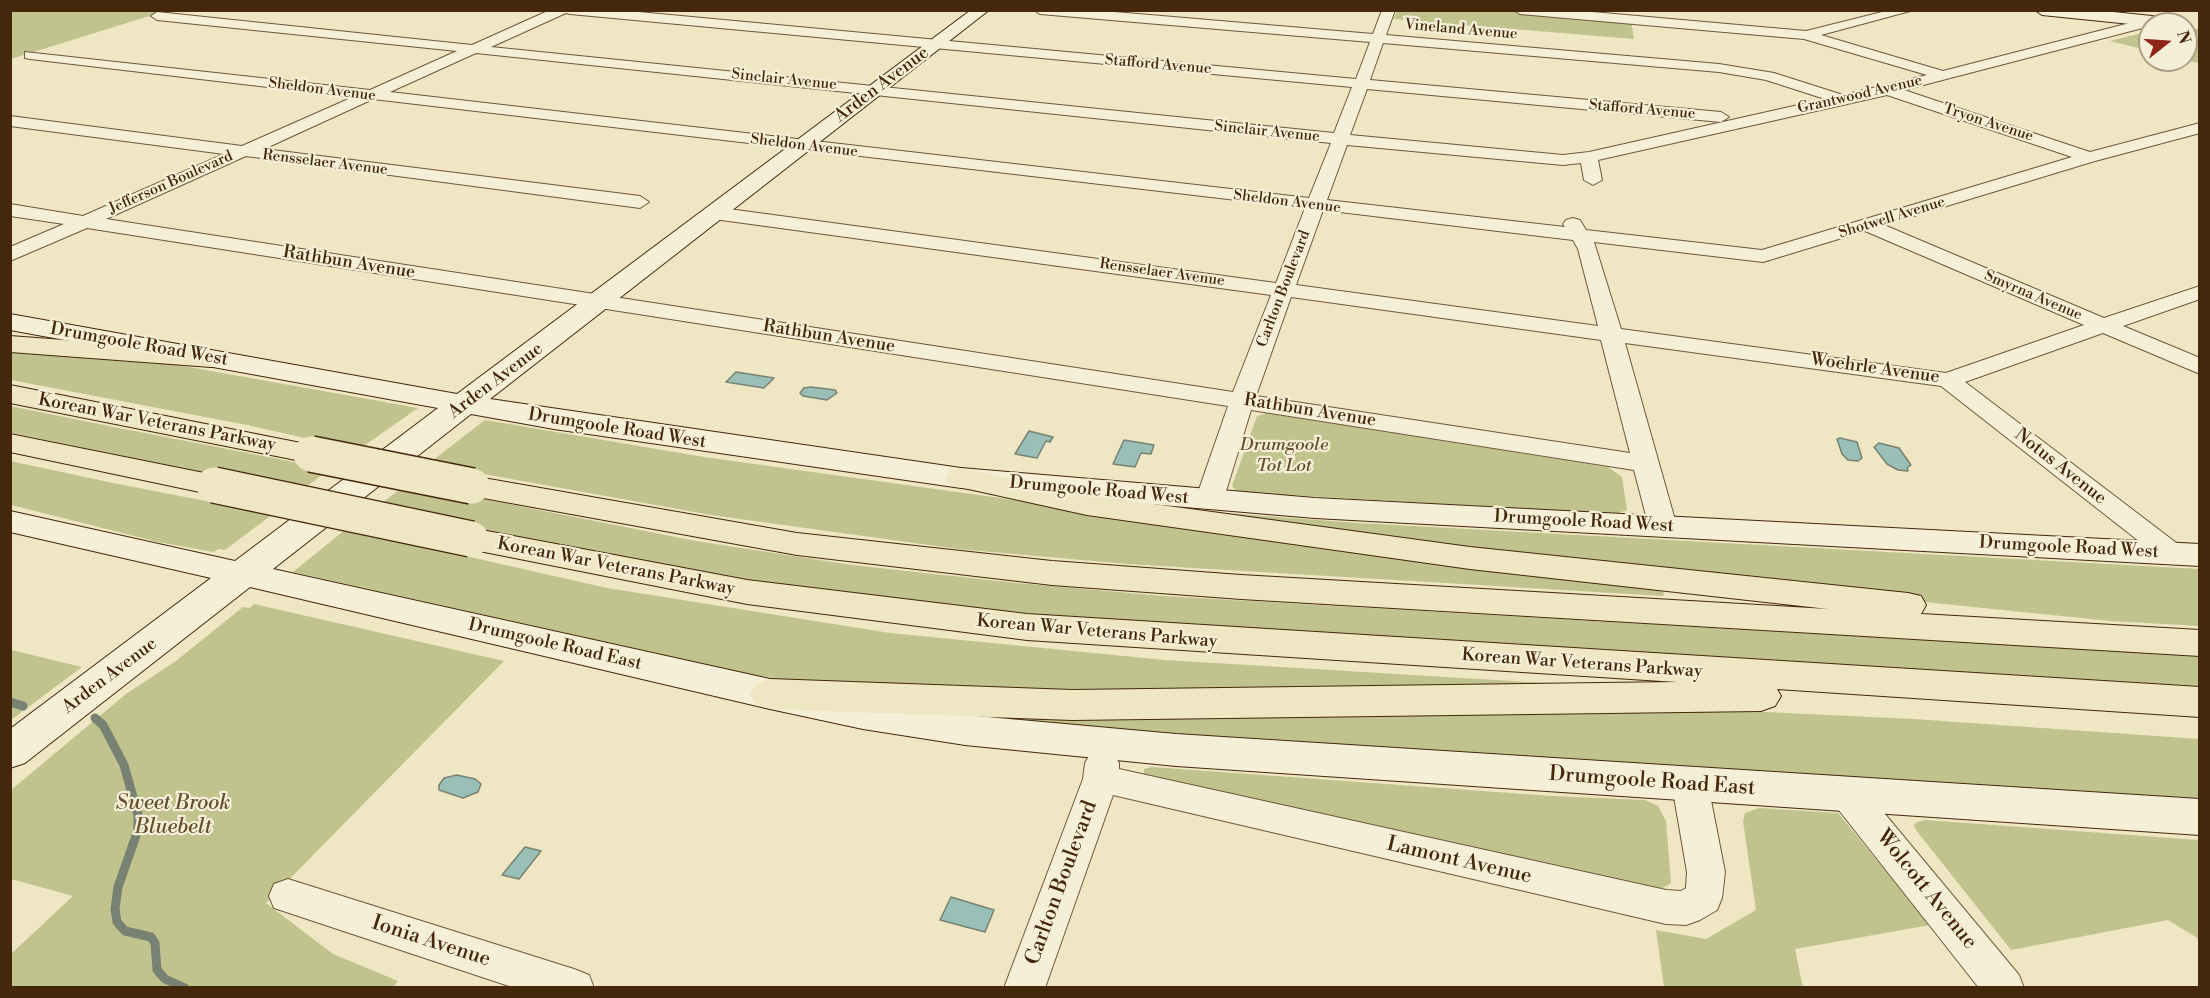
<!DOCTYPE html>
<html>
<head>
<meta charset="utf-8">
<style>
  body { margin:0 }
  #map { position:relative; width:2210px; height:998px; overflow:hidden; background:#efe6c3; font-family:"Libre Bodoni",serif }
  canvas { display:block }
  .frame { position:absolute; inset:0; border:12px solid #45270c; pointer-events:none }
  .north { position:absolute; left:2138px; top:12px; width:60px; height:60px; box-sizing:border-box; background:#f5efd8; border:2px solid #af9f86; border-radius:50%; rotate:73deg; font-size:16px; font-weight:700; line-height:24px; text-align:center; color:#45270c }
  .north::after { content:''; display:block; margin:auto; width:21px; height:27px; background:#8f2418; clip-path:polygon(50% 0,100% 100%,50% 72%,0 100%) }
</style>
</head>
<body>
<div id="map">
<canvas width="2210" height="998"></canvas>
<div class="frame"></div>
<div class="north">N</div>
</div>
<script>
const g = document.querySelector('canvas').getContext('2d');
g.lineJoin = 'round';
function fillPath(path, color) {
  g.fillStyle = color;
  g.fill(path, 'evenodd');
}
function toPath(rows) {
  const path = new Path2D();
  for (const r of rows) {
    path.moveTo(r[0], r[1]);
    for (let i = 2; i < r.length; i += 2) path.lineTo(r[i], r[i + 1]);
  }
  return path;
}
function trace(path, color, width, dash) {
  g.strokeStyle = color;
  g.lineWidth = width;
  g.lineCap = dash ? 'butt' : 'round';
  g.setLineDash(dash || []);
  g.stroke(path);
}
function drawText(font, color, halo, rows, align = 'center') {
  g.font = font + ' "Libre Bodoni",serif';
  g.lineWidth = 4.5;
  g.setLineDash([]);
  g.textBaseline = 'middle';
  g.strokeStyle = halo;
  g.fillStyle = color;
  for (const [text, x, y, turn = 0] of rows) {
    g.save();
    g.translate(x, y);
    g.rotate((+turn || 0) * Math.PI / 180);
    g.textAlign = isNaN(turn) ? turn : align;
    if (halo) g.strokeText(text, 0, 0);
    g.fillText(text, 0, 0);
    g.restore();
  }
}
const green = toPath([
  [1499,10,1631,21,1634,39,1393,19,1397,11],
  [11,11,181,11,146,17,11,59],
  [2186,28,2199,29,2199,63,2185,60],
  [2150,31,2150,51,2110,41],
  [10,349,121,357,189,367,418,408,358,450,247,425,11,380],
  [10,406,114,427,330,469,299,492,11,433],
  [1266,413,1608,467,1622,477,1627,510,1616,514,1237,492,1232,486,1257,416],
  [485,420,704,457,1658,589,1664,593,1663,596,1127,564,958,549,711,515,428,464],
  [10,461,113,483,273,514,225,550,219,549,213,552,158,542,11,505],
  [407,484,696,541,852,565,1017,583,1163,596,2199,656,2199,693,1184,631,805,591,373,510],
  [1184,510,1358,523,2199,569,2199,626,2110,621,1622,571],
  [346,529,607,588,890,633,1165,660,1612,687,1275,696,822,685,754,675,293,572],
  [254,604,504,661,266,903,333,954,398,981,393,987,11,988,11,954,73,896,11,879,11,790,126,694,176,661,243,607,250,608],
  [11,650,82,667,11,720],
  [1743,711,1914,719,2199,739,2199,803,1105,730,1023,722,1031,717],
  [1152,767,1552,796,1645,800,1658,806,1666,821,1671,883,1657,891,1144,774,1144,769],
  [1759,808,1838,813,1930,925,1795,949,1803,988,1664,987,1656,930,1706,939,1756,910,1743,821,1745,813],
  [1925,820,2199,840,2199,939,2168,920,2011,950,1916,830,1914,825,1917,822]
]);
const water = toPath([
  [736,372,774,378,764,388,726,382,736,372],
  [811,387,835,390,837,393,827,400,803,396,800,393,804,388,811,387],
  [1029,431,1053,437,1050,442,1046,441,1037,458,1015,454,1029,431],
  [1840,438,1857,442,1862,458,1858,461,1848,460,1842,454,1837,439,1840,438],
  [1124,440,1154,445,1151,454,1141,453,1135,467,1113,464,1124,440],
  [1879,443,1899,448,1911,465,1907,468,1908,471,1898,470,1887,464,1874,447,1879,443],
  [457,775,475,779,481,784,478,792,463,798,439,790,439,785,444,778,457,775],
  [525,847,541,851,519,879,502,875,525,847],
  [951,897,994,910,985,932,940,920,951,897]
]);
const stream = toPath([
  [10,702,23,706],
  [95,718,103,725,124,765,138,815,138,830,118,887,115,909,117,922,125,931,151,937,155,943,157,970,165,979,185,988]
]);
const street = toPath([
  [550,10,617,10,1356,79,1370,42,1040,14,1034,10,1091,10,1373,34,1382,10,1395,10,1386,35,1719,64,1774,73,1843,95,1927,75,1804,39,1520,14,1514,10,1570,10,1806,31,1890,10,1914,10,1821,35,1943,71,2153,17,2158,18,2158,24,1904,90,2090,152,2200,123,2200,133,2095,161,1884,225,2104,318,2200,286,2200,299,2123,326,2200,358,2200,374,2103,333,1965,382,2183,548,2187,554,2183,560,2173,563,2163,560,1941,386,1625,343,1677,527,1673,533,1663,536,1653,533,1649,527,1634,470,1251,410,1223,501,1219,507,1209,509,1199,507,1195,501,1228,406,87,228,10,261,10,247,64,224,10,216,10,204,83,216,224,154,10,126,10,116,242,146,353,97,30,59,25,58,25,52,370,90,457,51,157,20,151,16,157,12,472,45,550,10],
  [566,13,570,14,1352,87,1334,133,491,47,566,13],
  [1383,43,1719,72,1766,80,1825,99,1589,152,1563,155,1350,135,1367,89,1721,122,1729,117,1721,112,1370,80,1383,43],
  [476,53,1331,143,1309,198,390,92,476,53],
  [1887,95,2072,157,1762,250,1586,230,1580,220,1573,218,1566,220,1563,224,1565,227,1327,200,1347,145,1563,165,1581,163,1584,180,1593,185,1602,180,1598,160,1887,95],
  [373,99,1305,208,1276,283,714,207,705,213,714,219,1271,295,1233,392,106,219,246,156,640,208,649,202,640,196,264,149,373,99],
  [1323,210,1573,240,1578,249,1598,326,1296,285,1323,210],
  [1865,231,2084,325,1946,373,1621,329,1594,242,1763,262,1865,231],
  [1291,297,1601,340,1630,453,1256,396,1291,297],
  [1102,750,1114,754,1119,763,1119,769,1666,890,1681,891,1686,888,1687,872,1672,785,1678,775,1690,771,1702,775,1708,785,1725,872,1722,898,1717,910,1700,920,1686,925,1666,924,1113,795,1045,988,1004,988,1083,779,1085,763,1090,754,1102,750],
  [1847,780,1860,784,2019,975,2024,988,1979,988,1834,804,1829,794,1834,784,1847,780],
  [288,879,574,969,589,975,594,988,515,988,274,908,269,896,274,884,288,879]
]);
const secondary = toPath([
  [971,10,989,10,490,399,961,468,1315,498,2200,544,2200,566,1315,518,961,488,554,429,471,414,273,569,770,679,863,699,965,715,1176,734,2200,799,2200,835,1176,766,965,745,863,729,770,709,250,587,25,763,10,768,10,729,211,578,10,532,10,511,235,561,438,408,10,330,10,314,457,394,971,10],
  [2035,10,2094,10,2181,19,2189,24,2186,28,2186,24,2150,26,2042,15,2035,10]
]);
const highway = toPath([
  [10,336,211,351,221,353,225,359,221,365,211,367,10,352,10,336],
  [10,385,311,445,322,447,327,454,322,461,311,463,10,403,10,385],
  [10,434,214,475,225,478,230,485,225,492,214,495,10,452,10,434],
  [961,468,1087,495,1470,547,1908,593,1921,596,1926,605,1921,614,2200,630,2200,656,1241,599,1052,585,797,555,472,496,460,493,456,486,460,479,472,476,797,533,1052,561,1241,575,1828,609,1470,569,1087,515,950,485,945,478,950,471,961,468],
  [471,528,747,580,1027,614,2200,687,2200,717,1777,689,1781,696,1775,706,1761,711,1072,720,770,709,756,704,750,694,756,684,770,679,1072,690,1677,682,1027,640,747,604,459,547,454,539,459,531,471,528]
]);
const highwayBridgeFar1 = toPath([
  [311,454,314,455]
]);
const highwayBridge = toPath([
  [311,454,472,486],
  [214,485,471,539]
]);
const farStreetnames = [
  ["Vineland Avenue",1461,30,5],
  ["Stafford Avenue",1158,65,5],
  ["Sinclair Avenue",784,80,6],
  ["Sheldon Avenue",322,90,7],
  ["Grantwood Avenue",1860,95,-13],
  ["Stafford Avenue",1642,110,5],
  ["Tryon Avenue",1988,123,18],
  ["Sinclair Avenue",1267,132,6],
  ["Sheldon Avenue",804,146,7],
  ["Rensselaer Avenue",325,163,7],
  ["Jefferson Boulevard",171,183,-24],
  ["Sheldon Avenue",1287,202,7],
  ["Shotwell Avenue",1892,218,-17],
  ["Rensselaer Avenue",1162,273,8],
  ["Carlton Boulevard",1284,289,-69],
  ["Smyrna Avenue",2033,296,23]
];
const streetNames = [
  ["Arden Avenue",882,85,-37],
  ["Rathbun Avenue",349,263,9],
  ["Rathbun Avenue",829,337,9],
  ["Drumgoole Road West",139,345,10],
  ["Woehrle Avenue",1875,369,8],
  ["Arden Avenue",496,381,-37],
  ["Rathbun Avenue",1310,411,9],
  ["Korean War Veterans Parkway",157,423,11],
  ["Drumgoole Road West",617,429,9],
  ["Notus Avenue",2060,467,38],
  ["Drumgoole Road West",1099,491,5],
  ["Drumgoole Road West",1584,522,3],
  ["Drumgoole Road West",2069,548,3],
  ["Korean War Veterans Parkway",616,567,11],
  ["Korean War Veterans Parkway",1097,632,5],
  ["Drumgoole Road East",555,645,13],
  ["Korean War Veterans Parkway",1582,664,4],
  ["Arden Avenue",110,676,-37]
];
const parkNames = [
  ["Drumgoole",1284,446],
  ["Tot Lot",1284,467]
];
const nearStreetnames = [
  ["Drumgoole Road East",1652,782,4],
  ["Lamont Avenue",1459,861,13],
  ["Carlton Boulevard",1062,883,-70],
  ["Wolcott Avenue",1926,890,51],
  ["Ionia Avenue",431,942,18]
];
const nearParknames = [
  ["Sweet Brook",173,804],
  ["Bluebelt",173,828]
];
fillPath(green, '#c1c38e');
fillPath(water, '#9abfb7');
trace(water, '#788273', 1.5);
trace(stream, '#788273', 9);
trace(street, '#70573a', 2);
trace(secondary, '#45270c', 2);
trace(highway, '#45270c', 2);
fillPath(street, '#f5efd8');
fillPath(secondary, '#f5efd8');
fillPath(highway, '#efe6c3');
trace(highwayBridgeFar1, '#45270c', 30, []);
trace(highwayBridge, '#45270c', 38, []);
trace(highwayBridgeFar1, '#efe6c3', 28);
trace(highwayBridge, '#efe6c3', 35);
drawText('15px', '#45270c', '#f5efd8', farStreetnames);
drawText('18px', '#45270c', '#f5efd8', streetNames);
drawText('italic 18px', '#644e2c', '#f5efd8', parkNames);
drawText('21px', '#45270c', '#f5efd8', nearStreetnames);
drawText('italic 21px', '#644e2c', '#f5efd8', nearParknames);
</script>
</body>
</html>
